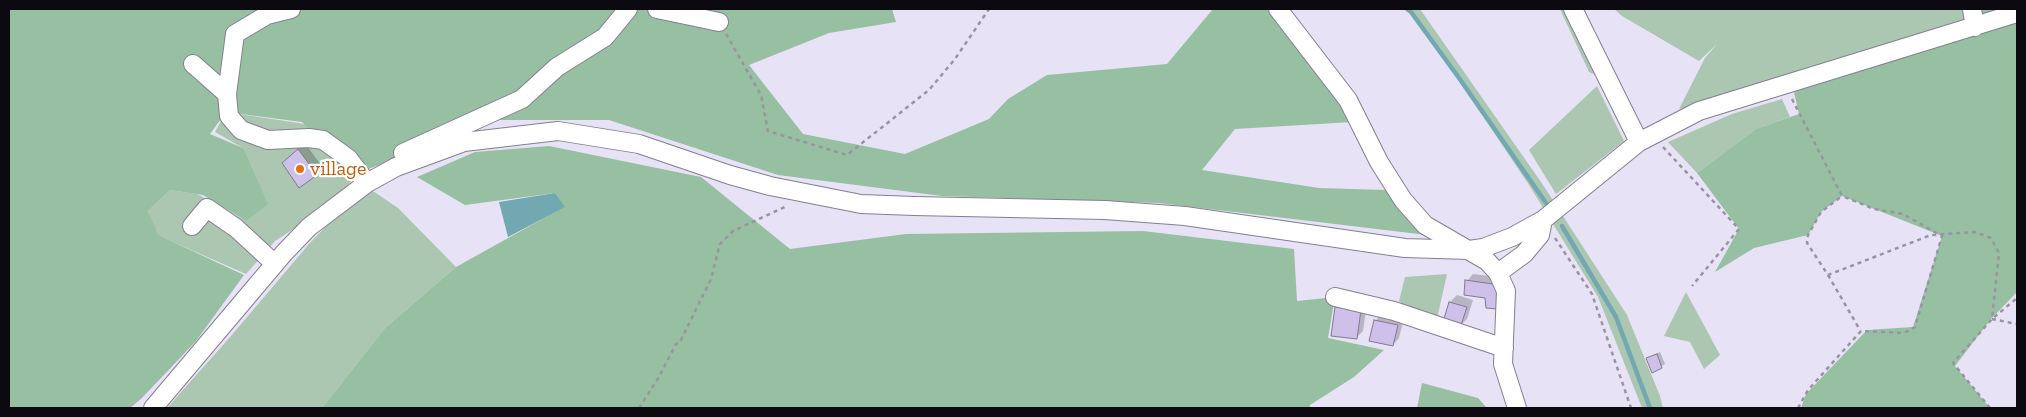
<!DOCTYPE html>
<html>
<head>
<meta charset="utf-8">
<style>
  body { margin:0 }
  #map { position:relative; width:2026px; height:417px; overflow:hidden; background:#e7e2f5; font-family:"Zilla Slab",serif }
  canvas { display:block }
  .frame { position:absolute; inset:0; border:10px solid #0c0a10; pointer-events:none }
</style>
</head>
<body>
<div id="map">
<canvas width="2026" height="417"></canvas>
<div class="frame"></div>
</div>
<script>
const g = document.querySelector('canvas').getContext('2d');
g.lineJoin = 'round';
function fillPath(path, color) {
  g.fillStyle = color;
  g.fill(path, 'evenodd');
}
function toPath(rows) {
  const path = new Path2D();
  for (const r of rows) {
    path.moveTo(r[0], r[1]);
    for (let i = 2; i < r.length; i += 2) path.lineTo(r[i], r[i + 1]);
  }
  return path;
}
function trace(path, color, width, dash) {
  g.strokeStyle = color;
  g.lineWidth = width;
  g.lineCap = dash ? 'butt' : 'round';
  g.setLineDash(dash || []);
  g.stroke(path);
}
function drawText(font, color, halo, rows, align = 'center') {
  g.font = font + ' "Zilla Slab",serif';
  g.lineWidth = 4.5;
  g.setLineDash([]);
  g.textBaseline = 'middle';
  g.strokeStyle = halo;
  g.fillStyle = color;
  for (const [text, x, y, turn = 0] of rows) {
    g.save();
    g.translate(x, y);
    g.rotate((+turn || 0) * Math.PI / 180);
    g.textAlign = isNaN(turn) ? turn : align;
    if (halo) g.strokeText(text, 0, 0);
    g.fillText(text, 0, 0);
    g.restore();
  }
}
const green = toPath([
  [1408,9,1420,9,1541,182,1627,315,1660,396,1663,408,1642,408,1598,297,1529,185,1448,64],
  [1560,9,1584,9,1621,86,1589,72],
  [1614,9,1966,9,1969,23,1781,82,1679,109,1705,58,1717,44,1699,61,1622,16],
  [1597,86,1624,141,1556,194,1529,150],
  [1782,99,1790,117,1756,129,1697,173,1668,142,1732,114],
  [226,112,305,124,329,143,358,173,346,188,298,226,275,241,246,274,157,235,148,211,170,190,197,194,246,221,243,148,215,132],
  [373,191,398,208,456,267,385,328,322,408,167,408,231,336,309,244,335,217],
  [1447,274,1436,323,1418,315,1399,301,1405,277],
  [1686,292,1720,355,1704,369,1690,342,1664,336]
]);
const forest = toPath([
  [9,9,892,9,896,22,829,33,749,65,803,134,905,154,989,119,1008,99,1047,75,1167,64,1213,9,1272,9,1325,70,1352,122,1235,129,1202,170,1319,188,1386,190,1427,235,1159,203,942,196,778,175,609,120,497,120,358,173,302,122,226,112,210,134,243,148,268,204,246,221,203,195,170,190,148,211,158,235,244,275,196,341,142,398,130,408,9,408],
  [1974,9,1995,9,2003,13,2017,10,2017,292,1991,319,1955,366,1990,408,1801,408,1806,394,1867,330,1913,327,1942,236,1842,196,1821,212,1808,235,1754,248,1715,272,1739,229,1697,173,1756,129,1799,114,1794,92,1979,26],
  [549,146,701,177,790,249,906,234,1143,231,1294,249,1297,301,1335,297,1328,338,1384,350,1354,377,1310,405,1310,408,322,408,385,328,456,267,564,207,555,193,465,205,417,177,475,152],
  [1422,383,1478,398,1487,408,1417,408]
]);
const water = toPath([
  [555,193,565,207,508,237,499,202]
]);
const shadow = toPath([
  [305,143,323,168,316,174,291,156],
  [1473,274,1506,278,1486,297,1467,281],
  [1457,295,1473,300,1467,319,1460,326,1444,321,1450,302],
  [1343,301,1367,304,1363,331,1356,338,1336,308],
  [1382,314,1404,318,1399,338,1393,345,1375,321],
  [1660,352,1665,364,1652,371,1647,358]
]);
const stream = toPath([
  [1407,9,1411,12,1459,78,1546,203],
  [1562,226,1616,317,1650,408]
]);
const building = toPath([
  [298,149,317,175,299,188,282,163,298,149],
  [1465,280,1500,285,1497,309,1486,308,1485,298,1464,295,1465,280],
  [1449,302,1467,307,1460,328,1443,322,1449,302],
  [1335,307,1361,310,1357,339,1331,336,1335,307],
  [1374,320,1398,325,1393,346,1369,341,1374,320],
  [1657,354,1662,368,1652,373,1646,358,1657,354]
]);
const path = toPath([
  [726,34,761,95,768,131,847,155,929,90,955,59,989,9],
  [1792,99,1842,196,1821,212,1808,235,1807,243,1828,275,1931,235,1975,232,1991,238,1999,253,1992,319],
  [1663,147,1739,229,1692,286],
  [1555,238,1592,294,1631,408],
  [1828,275,1860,330],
  [1992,319,2017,324],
  [639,408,659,377,676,344,680,342,711,279,720,244,733,231,787,206],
  [1798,408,1808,390,1861,331,1904,333,1915,327,1942,236,1903,214,1874,209,1842,196],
  [1990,408,1953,363,1992,319,2017,298]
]);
const minor = toPath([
  [291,9,267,15,235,34,227,94,229,116,241,130,268,140,309,138,323,140,348,158,367,183],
  [657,9,719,22],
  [1278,9,1348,100,1379,162,1403,200,1425,225,1487,261,1498,273,1506,291,1503,364,1517,408],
  [1573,9,1639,142],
  [1972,9,1975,27],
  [193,64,227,94],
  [403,153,522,99,557,67,605,37,628,9],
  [192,226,207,208,236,228,275,264],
  [1498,273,1524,254,1540,235,1543,220],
  [1335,297,1394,311,1504,348],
  [153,408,284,253,309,227,367,183,396,167,464,142,558,131,639,144,730,175,770,186,861,204,914,206,1105,210,1185,216,1405,248,1469,250,1483,248,1512,237,1543,220,1639,142,1699,111,2017,13]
]);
const markers = [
  [300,169,5,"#e8710a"]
];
const foodNames = [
  ["village",310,169]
];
fillPath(green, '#abc6b1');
fillPath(forest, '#97bfa1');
fillPath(water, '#71a8b1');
fillPath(shadow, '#0003');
trace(stream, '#71a8b1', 4.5);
fillPath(building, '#cec0ea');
trace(building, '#807a8c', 1);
trace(minor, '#847f91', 20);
trace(path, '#9894a2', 2.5, [4, 4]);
trace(minor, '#fff', 18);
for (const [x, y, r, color] of markers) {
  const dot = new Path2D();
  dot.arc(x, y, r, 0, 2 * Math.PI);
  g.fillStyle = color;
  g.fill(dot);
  trace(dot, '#fff', 2);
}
drawText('20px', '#c56008', '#fff', foodNames, 'left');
</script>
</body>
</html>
